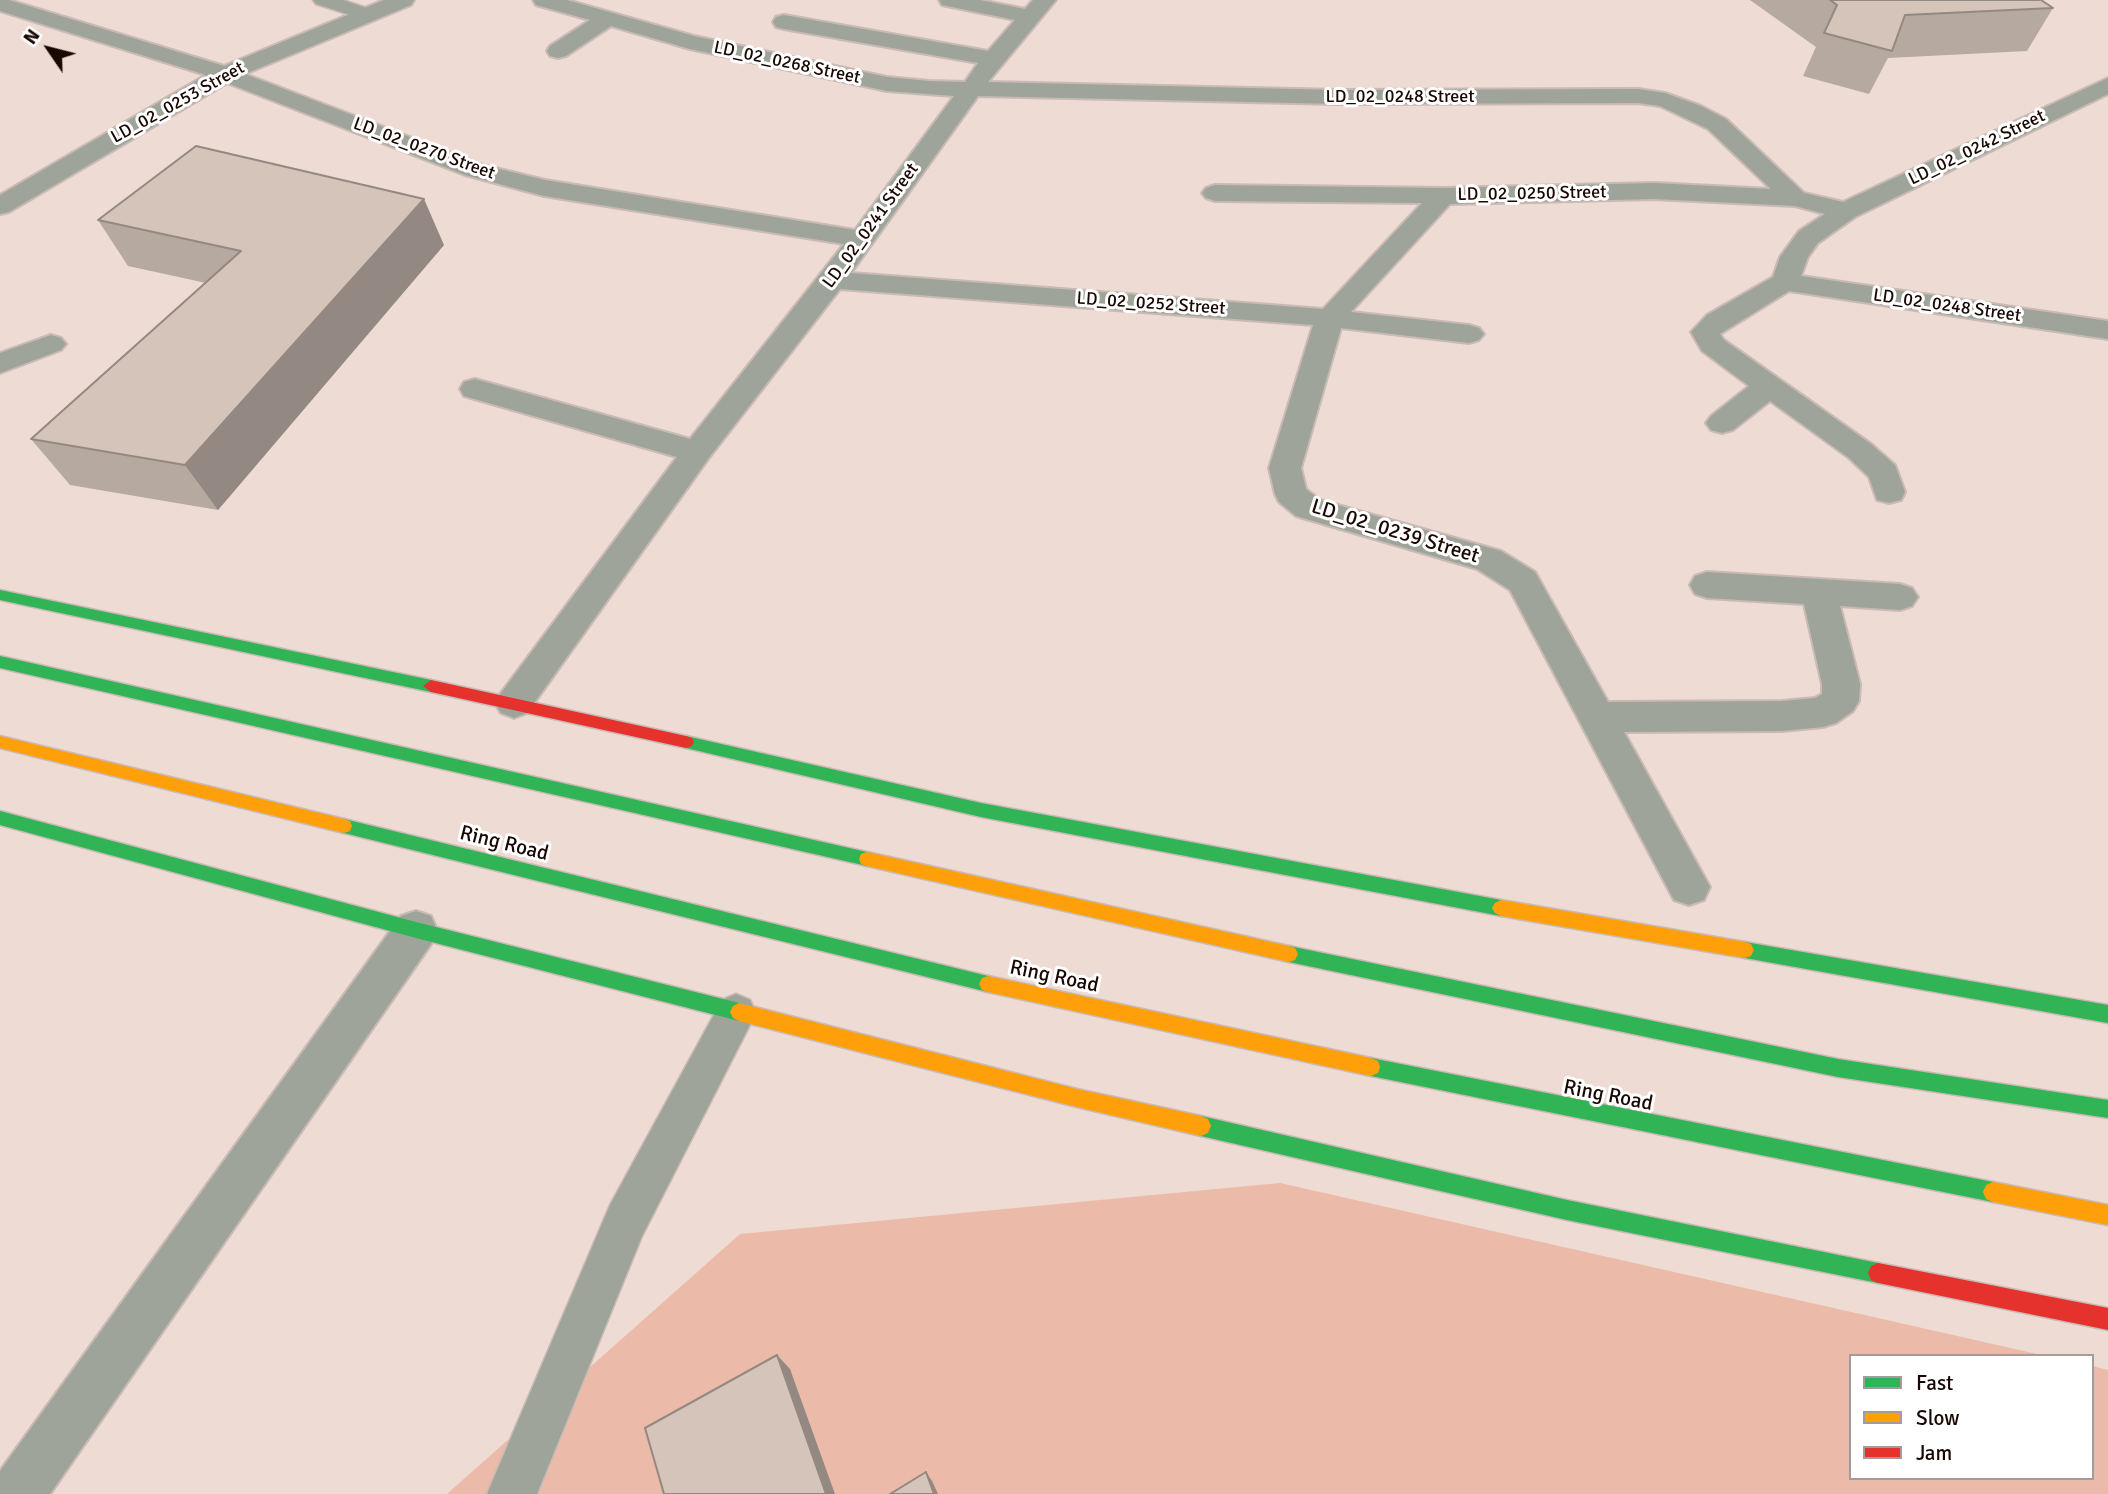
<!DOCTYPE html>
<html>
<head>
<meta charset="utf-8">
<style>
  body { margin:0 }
  #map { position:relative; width:2108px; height:1494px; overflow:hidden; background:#eedbd4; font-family:Signika,sans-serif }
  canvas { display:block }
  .legend { position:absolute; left:1849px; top:1354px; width:245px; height:126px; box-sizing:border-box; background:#fff; border:2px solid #a39c9a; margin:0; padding:9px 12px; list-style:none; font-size:21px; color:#190703 }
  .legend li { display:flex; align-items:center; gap:14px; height:35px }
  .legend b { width:35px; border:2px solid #a39c9a }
  .north { position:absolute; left:14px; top:14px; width:70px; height:70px; -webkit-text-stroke:5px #fff; paint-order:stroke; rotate:305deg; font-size:19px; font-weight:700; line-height:28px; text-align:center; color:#190703 }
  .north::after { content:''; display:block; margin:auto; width:24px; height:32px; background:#190703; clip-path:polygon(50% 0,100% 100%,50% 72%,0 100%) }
</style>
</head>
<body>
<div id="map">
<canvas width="2108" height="1494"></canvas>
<ul class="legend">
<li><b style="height:9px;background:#30b455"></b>Fast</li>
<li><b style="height:9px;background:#ff9f0a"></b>Slow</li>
<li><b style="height:9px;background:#e5322d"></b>Jam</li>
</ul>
<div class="north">N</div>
</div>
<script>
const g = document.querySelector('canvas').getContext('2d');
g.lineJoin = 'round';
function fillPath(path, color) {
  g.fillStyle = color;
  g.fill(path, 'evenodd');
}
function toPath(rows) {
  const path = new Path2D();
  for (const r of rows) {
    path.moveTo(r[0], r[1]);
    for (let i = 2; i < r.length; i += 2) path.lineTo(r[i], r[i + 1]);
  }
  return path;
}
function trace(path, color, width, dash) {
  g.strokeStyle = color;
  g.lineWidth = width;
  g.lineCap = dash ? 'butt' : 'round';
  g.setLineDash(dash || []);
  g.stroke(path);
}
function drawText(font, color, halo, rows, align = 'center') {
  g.font = font + ' Signika,sans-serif';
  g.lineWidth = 6;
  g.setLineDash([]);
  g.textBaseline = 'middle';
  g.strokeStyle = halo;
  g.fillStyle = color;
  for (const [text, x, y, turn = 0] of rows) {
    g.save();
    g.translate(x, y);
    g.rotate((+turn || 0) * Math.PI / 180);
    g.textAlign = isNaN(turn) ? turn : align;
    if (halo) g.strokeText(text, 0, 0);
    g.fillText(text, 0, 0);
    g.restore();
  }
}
const green = toPath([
  [1280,1183,2046,1356,1851,1356,1851,1478,2092,1478,2092,1366,2108,1370,2108,1494,447,1494,740,1234]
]);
const lane = toPath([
  [313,0,343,0,376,11,379,15,376,19,369,21,316,4,313,0],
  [736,994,750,1000,756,1013,642,1236,537,1494,487,1494,610,1205,722,1000,736,994]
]);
const street = toPath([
  [0,0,9,0,224,66,384,0,414,0,411,5,245,74,483,165,545,180,855,230,954,96,887,91,690,49,611,26,566,56,558,58,550,56,547,51,550,46,590,20,536,5,533,0,567,0,694,36,887,77,929,81,965,82,978,63,784,29,776,27,773,22,776,17,784,15,988,51,1015,20,942,5,939,0,980,0,1025,9,1033,0,1056,0,988,82,1338,90,1638,89,1665,93,1701,106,1726,119,1804,193,1843,202,2108,78,2108,94,1855,217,1818,243,1808,257,1801,276,2108,321,2108,339,1789,291,1720,334,1724,340,1871,444,1895,465,1905,492,1901,500,1889,503,1877,500,1869,477,1849,458,1770,401,1733,430,1722,433,1711,430,1706,423,1711,416,1749,386,1702,351,1691,332,1707,315,1773,277,1780,257,1799,231,1825,214,1795,206,1654,199,1450,204,1351,312,1469,325,1479,328,1484,334,1479,340,1469,343,1341,328,1301,468,1306,489,1320,500,1501,551,1535,572,1608,702,1782,701,1815,698,1822,694,1822,684,1804,604,1707,598,1695,594,1690,585,1695,576,1707,572,1900,584,1912,588,1918,597,1912,606,1900,610,1840,606,1860,684,1859,701,1853,711,1836,723,1823,727,1782,731,1624,732,1710,887,1704,900,1689,905,1674,900,1510,590,1477,569,1296,516,1279,502,1275,494,1269,468,1313,325,840,289,708,459,527,713,514,718,501,713,495,703,501,693,677,457,464,396,460,389,464,382,475,379,690,439,844,244,544,196,465,175,227,83,9,212,0,214,0,195,206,75,0,11,0,0],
  [978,96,1338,104,1638,103,1660,106,1708,129,1771,189,1654,183,1443,188,1215,185,1206,188,1202,193,1206,198,1215,201,1422,203,1323,309,851,273,978,96],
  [51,335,61,338,66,344,61,350,0,373,0,353,51,335],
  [416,911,431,916,437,930,431,944,50,1494,0,1494,0,1471,401,916,416,911]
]);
const fast = toPath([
  [0,590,431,680,439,686,431,692,0,600,0,590],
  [0,656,867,852,873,854,875,859,873,864,867,866,0,668,0,656],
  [686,736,981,803,1501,900,1507,903,1510,908,1507,913,1501,916,981,817,686,748,680,746,678,742,680,738,686,736],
  [0,811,416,922,739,1003,745,1006,748,1012,745,1018,739,1021,416,938,0,825,0,811],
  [344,819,988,976,994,978,997,984,994,990,988,992,344,833,338,831,336,826,338,821,344,819],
  [1745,942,2108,1005,2108,1023,1745,958,1739,956,1736,950,1739,944,1745,942],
  [1289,946,1838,1059,2108,1100,2108,1118,1838,1077,1289,962,1283,960,1280,954,1283,948,1289,946],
  [1371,1058,1993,1182,2000,1185,2003,1192,2000,1199,1993,1202,1371,1076,1364,1073,1362,1067,1364,1061,1371,1058],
  [1201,1116,1567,1200,1878,1263,1885,1266,1888,1273,1885,1280,1878,1283,1567,1220,1201,1136,1194,1133,1191,1126,1194,1119,1201,1116]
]);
const slow = toPath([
  [0,736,344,819,350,821,352,826,350,831,344,833,0,748,0,736],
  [867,852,1289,946,1295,948,1298,954,1295,960,1289,962,867,866,861,864,859,859,861,854,867,852],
  [1501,900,1745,942,1751,944,1754,950,1751,956,1745,958,1501,916,1495,913,1492,908,1495,903,1501,900],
  [988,976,1371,1058,1378,1061,1380,1067,1378,1073,1371,1076,988,992,982,990,979,984,982,978,988,976],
  [739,1003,1077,1089,1201,1116,1208,1119,1211,1126,1208,1133,1201,1136,1077,1107,739,1021,733,1018,730,1012,733,1006,739,1003],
  [1993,1182,2108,1205,2108,1225,1993,1202,1986,1199,1983,1192,1986,1185,1993,1182]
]);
const jam = toPath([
  [431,680,686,736,692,738,694,742,692,746,686,748,431,692,423,686,431,680],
  [1878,1263,2108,1308,2108,1330,1878,1283,1871,1280,1868,1273,1871,1266,1878,1263]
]);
const wall = toPath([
  [1750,0,2041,0,2053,8,2027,51,1888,58,1869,94,1803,76,1816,47],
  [98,220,444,245,218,510,70,485,31,439,206,283,128,266]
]);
const shadedWall = toPath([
  [424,199,444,245,218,510,185,465],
  [777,1355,790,1369,835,1494,826,1494],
  [926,1472,932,1481,938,1494,934,1494]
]);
const building = toPath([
  [1830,0,2041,0,2053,8,1905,15,1892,51,1824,33,1837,5,1830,0],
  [196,146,424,199,185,465,31,439,241,251,98,220,196,146],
  [777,1355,826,1494,664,1494,645,1428,777,1355],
  [926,1472,934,1494,890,1494,926,1472]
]);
const farStreetnames = [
  ["LD_02_0268 Street",787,63,12],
  ["LD_02_0248 Street",1400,97],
  ["LD_02_0253 Street",178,103,-29],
  ["LD_02_0242 Street",1977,148,-26],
  ["LD_02_0270 Street",424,149,20],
  ["LD_02_0250 Street",1532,194,-1],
  ["LD_02_0241 Street",871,226,-54],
  ["LD_02_0252 Street",1151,304,4],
  ["LD_02_0248 Street",1947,306,8]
];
const streetNames = [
  ["LD_02_0239 Street",1395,532,17],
  ["Ring Road",504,844,14],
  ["Ring Road",1054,977,12],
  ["Ring Road",1608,1096,11]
];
fillPath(green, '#ecbaa8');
trace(lane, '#c9bab5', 3);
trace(street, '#c9bab5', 4);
trace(fast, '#c9bab5', 3);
trace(slow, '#c9bab5', 3);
trace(jam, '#c9bab5', 3);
fillPath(lane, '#9ea499');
fillPath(street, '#9ea499');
fillPath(fast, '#30b455');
fillPath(slow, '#ff9f0a');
fillPath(jam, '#e5322d');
fillPath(wall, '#b6a99f');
fillPath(shadedWall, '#948982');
fillPath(building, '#d4c4b9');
trace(building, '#948982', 2);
drawText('18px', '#190703', '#fff', farStreetnames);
drawText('21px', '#190703', '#fff', streetNames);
</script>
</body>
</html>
